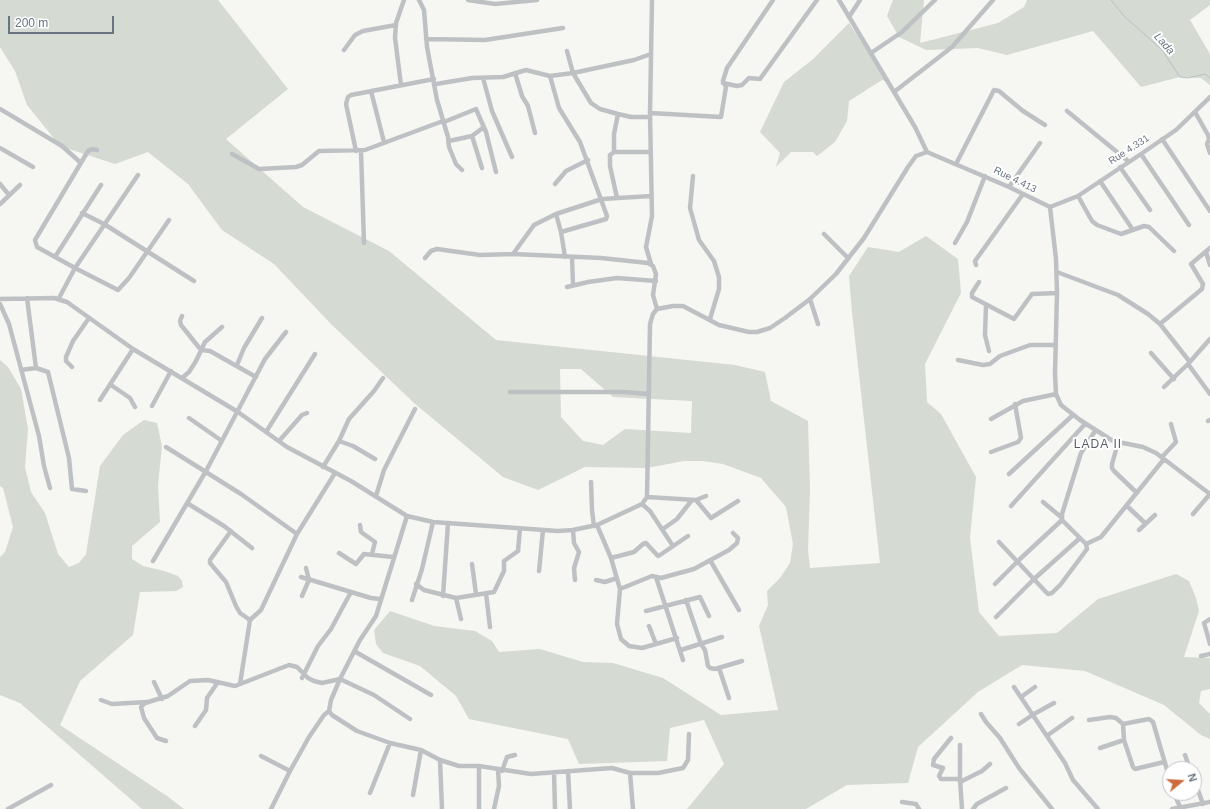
<!DOCTYPE html>
<html>
<head>
<meta charset="utf-8">
<style>
  body { margin:0 }
  #map { position:relative; width:1210px; height:809px; overflow:hidden; background:#f6f6f3; font-family:Helvetica,sans-serif }
  canvas { display:block }
  .north { position:absolute; left:1162px; top:761px; width:40px; height:40px; box-sizing:border-box; background:#fff; border:1px solid #c3c7cc; border-radius:50%; rotate:72deg; font-size:11px; font-weight:700; line-height:16px; text-align:center; color:#697480 }
  .north::after { content:''; display:block; margin:auto; width:14px; height:18px; background:#cc6c3e; clip-path:polygon(50% 0,100% 100%,50% 72%,0 100%) }
  .scale { position:absolute; left:8px; top:16px; width:106px; height:18px; box-sizing:border-box; border:2px solid #697480; border-top:0; padding-left:5px; font-size:12px; line-height:14px; white-space:nowrap; color:#697480; -webkit-text-stroke:3px #fff; paint-order:stroke }
</style>
</head>
<body>
<div id="map">
<canvas width="1210" height="809"></canvas>
<div class="north">N</div>
<div class="scale">200 m</div>
</div>
<script>
const g = document.querySelector('canvas').getContext('2d');
g.lineJoin = 'round';
function fillPath(path, color) {
  g.fillStyle = color;
  g.fill(path, 'evenodd');
}
function toPath(rows) {
  const path = new Path2D();
  for (const r of rows) {
    path.moveTo(r[0], r[1]);
    for (let i = 2; i < r.length; i += 2) path.lineTo(r[i], r[i + 1]);
  }
  return path;
}
function trace(path, color, width, dash) {
  g.strokeStyle = color;
  g.lineWidth = width;
  g.lineCap = dash ? 'butt' : 'round';
  g.setLineDash(dash || []);
  g.stroke(path);
}
function drawText(font, color, halo, rows, align = 'center') {
  g.font = font + ' Helvetica,sans-serif';
  g.lineWidth = 4;
  g.setLineDash([]);
  g.textBaseline = 'middle';
  g.strokeStyle = halo;
  g.fillStyle = color;
  for (const [text, x, y, turn = 0] of rows) {
    g.save();
    g.translate(x, y);
    g.rotate((+turn || 0) * Math.PI / 180);
    g.textAlign = isNaN(turn) ? turn : align;
    if (halo) g.strokeText(text, 0, 0);
    g.fillText(text, 0, 0);
    g.restore();
  }
}
const green = toPath([
  [0,0,218,0,288,89,226,139,303,207,389,251,496,340,735,365,765,372,771,401,808,421,810,490,808,550,810,568,880,563,852,312,849,276,868,247,899,252,926,236,958,259,961,293,925,364,927,402,941,414,976,477,970,538,979,612,999,636,1057,633,1098,599,1176,574,1189,581,1196,598,1199,611,1184,657,1210,658,1210,689,1201,691,1199,703,1210,714,1210,739,1201,735,1164,705,1085,671,1022,665,978,692,918,747,908,783,847,785,806,809,687,809,724,764,704,720,670,728,667,761,579,764,568,739,469,719,456,696,420,666,383,653,376,644,374,630,390,611,434,626,475,631,492,641,499,652,540,649,583,662,613,663,663,678,721,715,778,710,759,626,768,605,767,591,780,578,790,563,793,544,786,507,761,478,723,464,703,461,684,461,647,468,585,467,538,490,503,477,414,403,331,324,274,264,222,230,188,184,148,152,115,164,60,146,27,105,15,71,0,47],
  [560,369,581,369,613,397,692,401,691,433,625,429,603,445,583,441,561,417],
  [893,0,924,0,920,43,998,23,1024,7,1027,0,1210,0,1210,5,1190,20,1210,54,1210,85,1201,78,1180,77,1141,87,1093,31,1007,55,978,48,926,50,899,37,887,16],
  [849,23,888,82,882,80,849,101,847,121,835,142,817,156,813,152,791,152,776,167,780,153,760,132,784,82,812,60],
  [0,360,8,367,21,389,28,429,25,467,31,492,45,513,58,554,69,567,79,563,86,554,100,466,123,435,144,420,157,423,162,446,158,485,160,522,132,546,132,559,143,566,164,571,178,576,182,581,183,587,176,591,140,592,133,635,80,681,60,725,167,796,184,809,142,809,20,703,0,695,0,557,5,552,13,527,3,488,0,486]
]);
const stream = toPath([
  [1111,0,1124,16,1162,50,1180,77,1188,78,1205,74,1210,78]
]);
const minor = toPath([
  [419,0,424,10,427,47,437,100,448,137,449,147,456,164,462,170],
  [468,0,495,4,537,0],
  [839,0,915,127,927,152,1009,187,1050,207,1056,259,1057,293,1055,374,1056,394,1061,405,1080,420,1113,441,1143,447,1156,453,1210,494],
  [849,17,860,0],
  [426,39,485,40,563,28],
  [344,50,355,35,363,31,396,25],
  [567,51,573,73,591,103,600,109,618,114,631,117,650,117],
  [871,53,902,32,935,0],
  [515,73,522,96,528,106,535,133],
  [550,76,559,108,580,142,607,216,606,219,561,232],
  [483,78,492,111,512,157],
  [723,83,737,86,742,85,749,78,760,79,817,0],
  [436,84,472,78,503,77,526,70,550,76,573,73,634,60,651,54],
  [401,85,395,38,396,23,404,0],
  [371,91,384,142],
  [894,92,952,47,993,0],
  [0,109,62,146,81,163],
  [1067,111,1128,161],
  [1195,112,1208,135,1209,139,1207,144,1210,153],
  [650,113,721,117,726,87,723,81,727,68,773,0],
  [444,122,476,109,486,132,496,172],
  [472,136,482,168],
  [1162,139,1210,211],
  [449,141,472,136,484,127],
  [0,148,33,167],
  [97,150,92,149,88,151,35,240,37,247,75,268,118,290,129,278,169,220],
  [356,151,346,104,348,97,351,95,434,79],
  [361,151,364,243],
  [614,152,614,134,618,114],
  [232,154,259,169,296,167,302,165,319,151,365,150,443,121],
  [1141,154,1189,225],
  [956,164,994,90,999,91,1023,111,1045,125],
  [1120,167,1150,210],
  [693,176,690,208,692,215,699,240,714,261,719,277,719,289,710,319],
  [1100,181,1133,230],
  [0,184,9,195],
  [555,184,566,171,588,160],
  [1009,187,1040,143],
  [1078,196,1092,221,1097,225,1121,234,1144,226,1149,227,1174,251],
  [617,198,610,166,610,155,614,152,650,152],
  [0,204,20,185],
  [1050,207,1078,196,1141,154,1176,130,1210,97],
  [82,213,104,224,194,281],
  [556,214,561,232,565,257],
  [824,234,848,258],
  [955,243,967,222,985,176],
  [1206,252,1210,265],
  [513,254,534,225,556,214,602,199,651,196],
  [55,257,101,185],
  [572,257,573,285],
  [425,258,431,251,437,249,480,255,513,254,601,258,648,263,653,266,656,274,653,295,657,309],
  [651,264,646,247,652,216,650,113,652,0],
  [976,265,975,261,1023,194],
  [1057,272,1118,295,1148,314,1160,324,1190,362],
  [979,282,972,293,972,297,1014,319,1032,294,1057,293],
  [567,287,588,282,617,278,656,281],
  [27,298,36,368],
  [59,298,75,268,138,175],
  [0,299,54,298,67,302,133,349,238,412,287,447,351,481,407,516,433,522,558,531,573,530,597,525,642,504,647,497,650,324,653,314,657,309,673,306,683,306,719,325,749,332,757,332,770,328,785,318,810,299,836,274,864,238,908,167,916,156,927,152],
  [810,299,818,324],
  [0,304,9,324,39,436,44,466,50,488],
  [986,305,985,335,989,351],
  [182,316,180,321,181,325,201,350,210,351,256,377],
  [1160,324,1202,289,1203,284,1191,264,1210,248],
  [1151,353,1174,379],
  [958,360,983,365,990,364,1000,356,1030,345,1056,345],
  [1188,364,1210,394],
  [237,365,244,348,262,318],
  [72,367,66,361,66,357,73,341,89,318],
  [21,370,36,368,48,372,69,458,72,489,86,491],
  [182,378,189,372,196,361,205,342,222,327],
  [111,385,130,398,135,407],
  [1164,387,1188,364,1210,339],
  [510,392,623,392,648,394],
  [100,400,133,349],
  [152,406,171,371],
  [189,418,222,441],
  [991,419,1023,401,1056,394],
  [1208,421,1210,420],
  [266,432,315,354],
  [279,441,302,415,307,413],
  [339,441,353,446,375,459],
  [1118,443,1112,464,1112,468,1114,471,1137,493],
  [166,447,241,494,297,534],
  [991,452,1018,442,1021,438,1015,404],
  [1162,457,1176,442,1171,424],
  [323,467,339,441,349,419,374,391,383,378],
  [1009,474,1073,415],
  [591,482,592,510,594,526],
  [376,496,384,470,415,409],
  [647,497,696,500,711,518,738,501],
  [696,500,706,496],
  [1043,502,1061,517],
  [187,503,224,526,252,548],
  [642,504,650,511,673,546],
  [1011,506,1085,424],
  [1127,506,1145,523],
  [1193,514,1210,494],
  [360,525,361,532,375,542,372,554],
  [597,525,611,558,620,589,652,576,661,578,694,569,729,550,737,543,738,538,733,533],
  [663,529,677,519,692,500],
  [573,530,574,543,579,552,574,568,575,580],
  [1139,530,1155,515],
  [231,531,210,560,210,563,226,582,236,606,240,613,250,620],
  [999,542,1045,591,1048,594,1052,593,1061,584,1087,549,1086,544,1062,520],
  [1086,544,1101,537,1164,459],
  [339,553,356,564,364,554,393,557],
  [611,558,634,552,643,544,646,543,658,556,660,555,688,536],
  [710,560,739,610],
  [153,561,206,471,265,359,286,332],
  [472,564,476,594],
  [539,571,543,530],
  [301,577,371,598,380,599],
  [656,577,683,660],
  [596,580,605,582,617,578],
  [416,584,424,590,456,598,494,592,504,571,504,561,518,551,520,528],
  [995,584,1020,559,1062,520,1062,514,1081,453,1095,431],
  [620,589,617,624,621,639,629,646,642,648,677,638],
  [486,593,490,627],
  [302,596,309,580,306,568],
  [443,596,448,523],
  [456,598,461,619],
  [412,600,422,569,433,522],
  [686,600,701,644,705,650,708,666,710,668,715,669,742,661],
  [646,611,700,597,709,616],
  [996,617,1034,579,1080,538],
  [1210,619,1204,623,1210,644],
  [649,626,656,644],
  [681,650,722,637],
  [354,651,431,695],
  [1201,656,1210,654],
  [719,668,729,698],
  [302,678,318,646,331,629,351,592],
  [154,682,162,699],
  [240,684,250,620,261,610,297,534,335,473],
  [1014,687,1065,763,1073,780,1098,809],
  [1021,697,1035,687],
  [101,700,112,704,147,702],
  [329,711,332,715,357,731,390,743,421,750,440,760,459,766,479,766,531,774,612,768,630,773,658,773,683,768,688,760,689,734],
  [981,714,986,722,1000,738,1019,768,1052,809],
  [1034,714,1054,703],
  [1089,720,1110,717,1116,718,1123,724],
  [1019,724,1034,714],
  [1123,724,1149,719,1153,722,1170,780],
  [1123,724,1124,740,1133,767,1135,769,1164,762],
  [195,726,206,710,207,698,218,682],
  [1048,735,1072,718],
  [951,738,934,759,933,765,943,768,939,776,941,779,960,779],
  [166,741,157,738,144,718,141,707,145,703,168,696,190,681,208,680,235,686,289,665,297,667,308,678,314,681,322,683,340,679,374,695,410,719],
  [960,745,960,779,962,809],
  [1100,748,1124,740],
  [1185,755,1190,769],
  [261,756,290,771,309,737,324,715,329,711,331,700,340,679,360,640,376,616,407,516],
  [440,760,442,809],
  [502,771,507,757,515,755],
  [568,771,570,809],
  [554,772,555,809],
  [630,773,633,809],
  [1194,779,1203,804],
  [960,782,982,771,990,764],
  [370,793,390,743],
  [1174,793,1180,807],
  [413,795,421,750],
  [902,802,916,804,919,809],
  [8,809,51,785],
  [271,809,290,771],
  [479,809,479,766],
  [494,809,499,786,498,770],
  [973,809,977,804,1006,788],
  [1172,809,1210,802]
]);
const streetNames = [
  ["Rue 4.331",1129,150,-33],
  ["Rue 4.413",1015,180,26]
];
const waterNames = [
  ["Lada",1164,44,48]
];
const quarterNames = [
  ["LADA II",1098,445]
];
fillPath(green, '#d5dad3');
trace(stream, '#b8c0c5', 1);
trace(minor, '#bec1c4', 4.5);
drawText('10px', '#697480', '#fff', streetNames);
drawText('italic 11px', '#65747d', '#fff', waterNames);
g.letterSpacing = '1px';
drawText('12px', '#565e66', '#fff', quarterNames);
g.letterSpacing = '0px';
</script>
</body>
</html>
